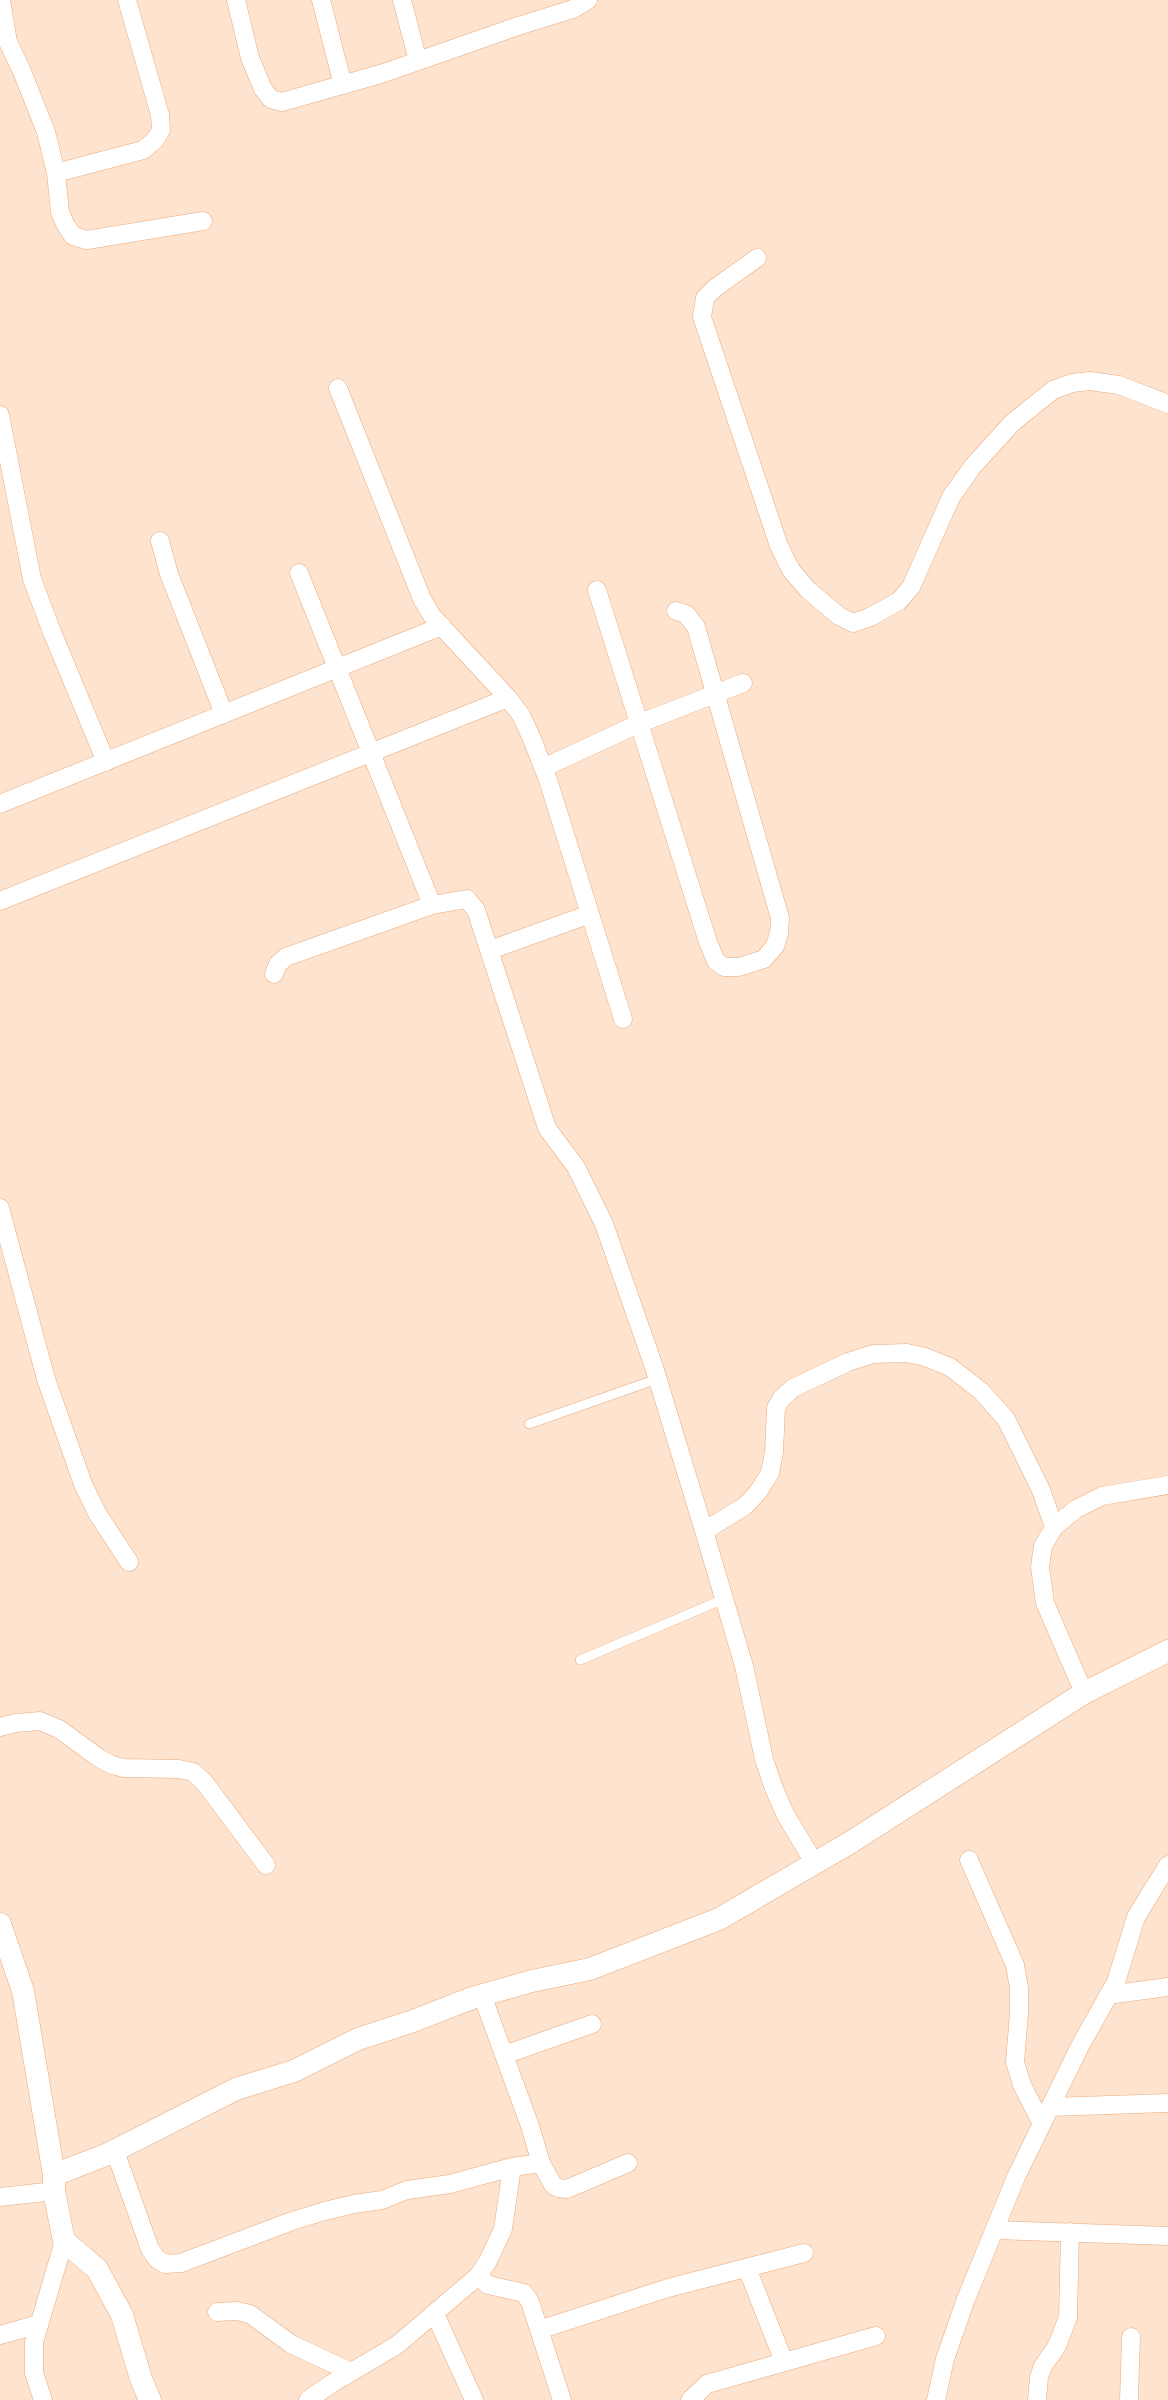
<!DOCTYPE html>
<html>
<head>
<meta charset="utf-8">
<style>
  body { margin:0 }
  canvas { display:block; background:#fee3cf }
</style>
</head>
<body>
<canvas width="1168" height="2400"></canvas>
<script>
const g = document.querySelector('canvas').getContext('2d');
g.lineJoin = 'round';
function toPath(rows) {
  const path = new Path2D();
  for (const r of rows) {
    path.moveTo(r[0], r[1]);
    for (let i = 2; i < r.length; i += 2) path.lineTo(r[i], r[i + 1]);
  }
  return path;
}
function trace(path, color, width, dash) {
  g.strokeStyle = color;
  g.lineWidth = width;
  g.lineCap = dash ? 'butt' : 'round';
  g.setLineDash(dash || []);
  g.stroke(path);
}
const service = toPath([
  [529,1424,657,1379],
  [580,1660,724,1599]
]);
const minor = toPath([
  [1,0,8,42,21,69,46,132,56,173,60,212,65,224,73,236,87,240,203,221],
  [236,0,250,58,263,89,271,99,282,102,384,73,518,26,573,9,588,0],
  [321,0,343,85],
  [402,0,418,61],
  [56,173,143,150,155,140,161,130,160,115,127,0],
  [757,258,715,288,705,298,702,317,779,546,791,570,808,590,839,616,853,623,870,617,899,601,911,587,951,497,973,466,1012,423,1053,390,1072,383,1090,381,1119,385,1168,404],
  [338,388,422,599,432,616,508,698,521,715,532,739,548,780,623,1019],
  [0,415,32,579,52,632,106,762],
  [160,541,169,574,224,714],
  [299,573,432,905],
  [597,590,708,942,716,961,724,967,739,967,764,959,775,946,779,933,780,918,696,627,686,614,676,611],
  [543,768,638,724,743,683],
  [0,804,442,626],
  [0,901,508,698],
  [490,950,590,914],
  [274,974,278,964,286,957,432,905,467,899,476,910,547,1128,576,1167,604,1224,654,1367,704,1531,744,1666,764,1759,773,1786,785,1814,815,1864],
  [0,1208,46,1379,83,1484,97,1513,129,1562],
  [704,1531,745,1506,758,1492,770,1473,774,1452,776,1408,782,1398,793,1388,848,1362,873,1354,907,1353,925,1357,950,1367,981,1391,1006,1419,1041,1490,1054,1527],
  [1084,1693,1045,1603,1040,1567,1043,1546,1054,1527,1076,1509,1102,1496,1168,1485],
  [0,1727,16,1723,40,1721,59,1729,99,1758,112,1765,124,1768,179,1769,193,1772,204,1782,266,1865],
  [969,1860,1015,1965,1019,1988,1019,2013,1015,2062,1022,2085,1042,2124],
  [1108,1995,1168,1987],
  [504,2055,592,2024],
  [1050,2107,1168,2103],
  [115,2151,150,2249,157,2259,165,2264,181,2263,292,2221,325,2211,354,2204,382,2200,407,2190,450,2184,512,2167],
  [541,2163,553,2185,558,2188,567,2189,628,2163],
  [0,2197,54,2191],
  [995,2230,1168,2236],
  [747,2268,784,2362],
  [478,2276,488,2285,524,2293,530,2302,562,2400],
  [217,2312,237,2311,250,2314,291,2344,351,2372],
  [435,2314,474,2400],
  [539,2330,668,2288,804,2253],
  [0,2335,39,2324],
  [43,2400,34,2373,34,2342,64,2241],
  [308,2400,331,2384,397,2345,478,2276,488,2261,503,2229,512,2167,541,2163,530,2126,482,1995],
  [690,2400,707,2384,876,2336],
  [936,2400,945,2359,966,2299,1016,2177,1080,2046,1116,1982,1136,1917,1168,1865],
  [1037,2400,1039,2377,1043,2366,1057,2346,1068,2317,1070,2232],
  [1129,2400,1131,2337]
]);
const tertiary = toPath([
  [0,1924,23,1991,54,2175,54,2191,64,2241,97,2269,122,2315,141,2379,150,2400],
  [54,2175,108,2154,236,2089,294,2071,358,2039,413,2021,472,1998,532,1981,590,1969,719,1919,851,1842,1084,1693,1168,1651]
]);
trace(service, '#eaaa78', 10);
trace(minor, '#eaaa78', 19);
trace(tertiary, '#eaaa78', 23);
trace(service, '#fff', 9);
trace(minor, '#fff', 18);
trace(tertiary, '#fff', 22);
</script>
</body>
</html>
